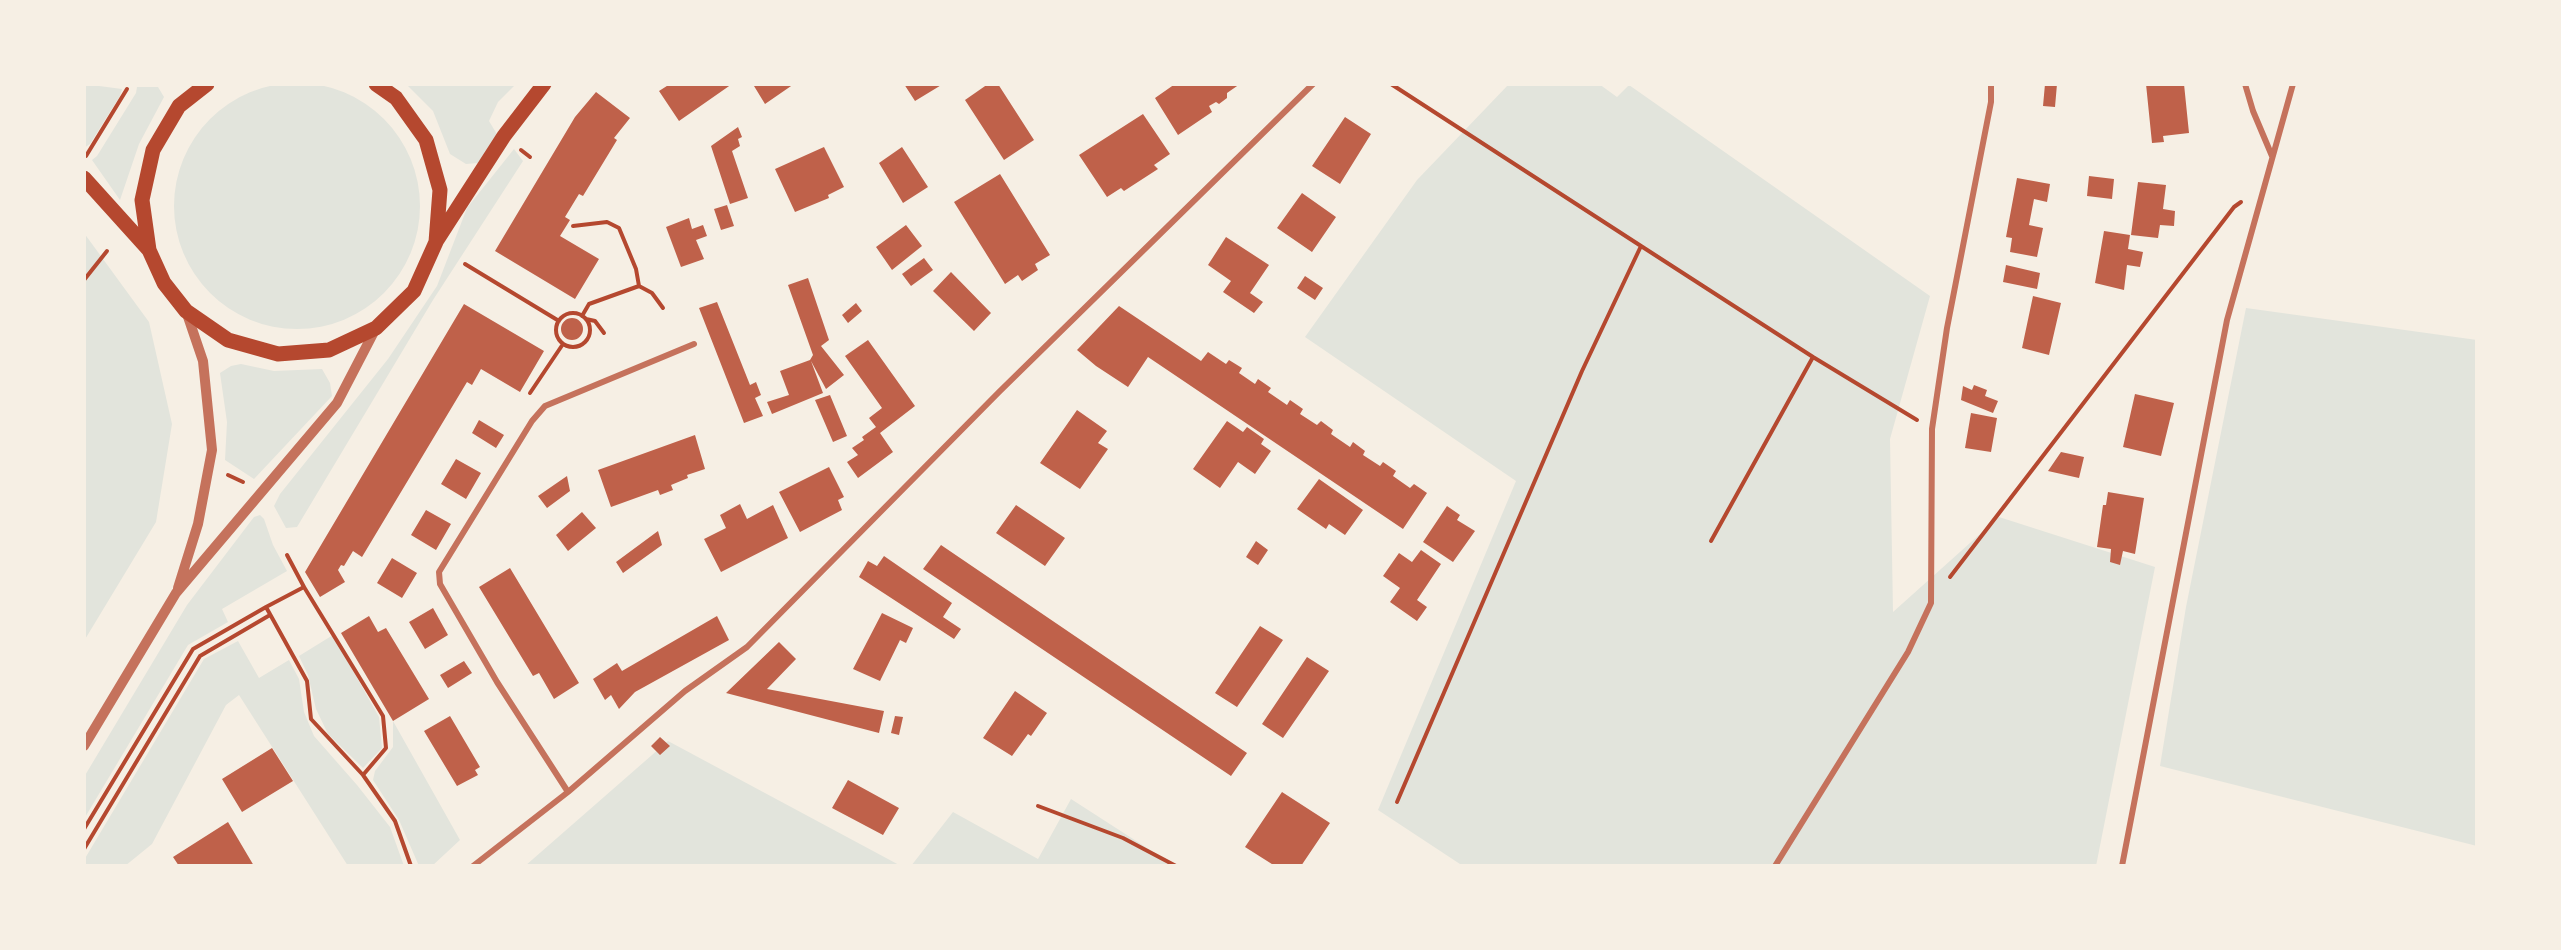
<!DOCTYPE html>
<html>
<head>
<meta charset="utf-8">
<style>
  body { margin:0 }
  #map { position:relative; width:2561px; height:950px; overflow:hidden; background:#f6efe4; font-family:"Public Sans",sans-serif }
  canvas { display:block }
  .frame { position:absolute; inset:0; border:86px solid #f6efe4; pointer-events:none }
</style>
</head>
<body>
<div id="map">
<canvas width="2561" height="950"></canvas>
<div class="frame"></div>
</div>
<script>
const g = document.querySelector('canvas').getContext('2d');
g.lineJoin = 'round';
function fillPath(path, color) {
  g.fillStyle = color;
  g.fill(path, 'evenodd');
}
function toPath(rows) {
  const path = new Path2D();
  for (const r of rows) {
    if (r.length === 3) {
      path.moveTo(r[0] + r[2], r[1]);
      path.arc(r[0], r[1], r[2], 0, 2 * Math.PI);
      continue;
    }
    path.moveTo(r[0], r[1]);
    for (let i = 2; i < r.length; i += 2) path.lineTo(r[i], r[i + 1]);
  }
  return path;
}
function trace(path, color, width, dash) {
  g.strokeStyle = color;
  g.lineWidth = width;
  g.lineCap = dash ? 'butt' : 'round';
  g.setLineDash(dash || []);
  g.stroke(path);
}
const green = toPath([
  [297,206,123],
  [84,84,122,89,120,96,90,144,84,148],
  [406,84,516,84,498,102,489,121,498,136,478,163,466,164,450,154,433,111],
  [1509,84,1599,84,1617,97,1629,85,1930,296,1890,439,1893,612,1999,517,2155,567,2096,866,1463,866,1378,810,1516,481,1305,337,1417,180],
  [137,87,158,87,164,97,139,144,120,200,92,160,97,156,136,93],
  [514,149,523,161,433,300,297,527,286,528,274,506,280,494,388,359,437,286,467,208],
  [84,233,149,322,172,424,156,522,84,641],
  [2246,308,2477,340,2477,846,2160,766,2186,607],
  [241,364,274,371,322,369,330,383,332,396,254,479,225,460,227,422,220,373,231,366],
  [260,515,264,519,273,545,287,571,222,609,228,622,188,645,84,819,84,777,187,605,254,517],
  [333,635,379,717,382,748,363,768,328,734,316,709,308,675,299,656],
  [238,641,259,678,289,660,299,679,304,712,314,736,357,785,390,827,404,866,348,866,239,695,226,705,152,844,125,866,84,866,84,860,204,659],
  [393,721,460,840,432,866,419,866,399,820,373,780,375,771,393,747],
  [668,741,901,866,525,866],
  [1071,799,1175,866,911,866,953,812,1038,859]
]);
const building = toPath([
  [670,84,732,84,679,121,659,91],
  [757,84,794,84,765,104,754,86],
  [904,84,943,84,915,101],
  [988,84,998,84,1034,140,1004,160,965,100],
  [1175,84,1240,84,1227,93,1227,98,1219,104,1216,102,1209,106,1212,112,1178,135,1155,98],
  [2045,84,2057,84,2055,107,2043,106],
  [2146,84,2184,84,2189,133,2163,136,2164,142,2152,143],
  [596,92,630,118,614,138,617,140,583,196,579,194,565,217,570,220,560,236,599,259,575,299,495,251,575,117],
  [1143,114,1170,154,1154,165,1158,169,1124,191,1121,188,1107,197,1079,155],
  [1345,117,1371,134,1340,184,1312,166],
  [738,127,742,137,738,139,740,146,732,151,748,198,730,204,711,146],
  [824,147,844,187,828,195,829,198,795,212,775,169],
  [902,147,928,187,903,203,879,163],
  [1000,174,1050,255,1035,264,1038,270,1022,281,1018,275,1005,284,954,202],
  [2089,176,2114,179,2112,199,2087,196],
  [2017,178,2050,184,2047,202,2034,199,2029,225,2043,228,2037,257,2010,252,2012,238,2006,237],
  [2138,182,2166,185,2163,209,2175,211,2174,226,2160,225,2158,238,2131,235],
  [1302,193,1336,217,1312,252,1277,228],
  [727,205,734,226,721,230,714,209],
  [689,218,692,229,703,225,707,236,696,240,704,259,681,267,666,227],
  [906,225,922,246,892,270,876,247],
  [2104,231,2130,235,2128,249,2143,252,2140,267,2127,265,2124,290,2095,283],
  [1226,237,1269,265,1250,293,1263,302,1254,313,1223,292,1231,281,1208,265],
  [924,258,933,270,911,286,902,274],
  [2006,265,2040,273,2037,289,2003,282],
  [951,272,991,313,974,331,933,291],
  [1305,276,1323,288,1315,300,1297,288],
  [808,278,829,340,821,346,844,375,826,389,811,361,823,393,772,414,767,402,789,395,780,371,810,360,813,355,788,285],
  [2033,296,2061,303,2049,355,2022,348],
  [717,302,750,385,756,382,761,395,755,398,763,416,744,423,699,308],
  [856,303,862,311,848,323,842,315],
  [464,304,544,351,520,392,481,369,472,385,467,382,362,557,353,551,344,566,341,565,338,570,345,582,320,597,305,572],
  [1119,306,1201,361,1208,352,1226,364,1229,360,1242,368,1239,373,1255,384,1258,379,1271,388,1268,392,1287,405,1290,400,1303,409,1300,414,1317,425,1321,421,1333,430,1331,434,1350,447,1353,442,1365,451,1363,455,1380,466,1383,462,1396,471,1393,476,1410,488,1414,484,1427,493,1403,529,1148,357,1128,387,1096,366,1077,350],
  [572,329,11],
  [868,340,915,406,880,433,893,452,858,478,847,462,858,455,852,448,864,440,862,437,876,427,869,418,882,408,845,356],
  [1974,385,1987,390,1985,396,1998,401,1993,413,1961,400,1963,386,1972,390],
  [2135,394,2174,403,2161,456,2123,447],
  [830,395,847,436,833,442,815,400],
  [1077,410,1107,431,1098,443,1108,449,1080,489,1040,463],
  [1971,413,1997,418,1991,452,1965,448],
  [479,420,504,435,496,448,472,433],
  [1227,421,1243,432,1247,427,1264,439,1261,444,1271,451,1255,474,1238,462,1220,488,1193,469],
  [695,435,705,469,687,475,688,478,671,485,673,490,660,495,658,490,611,507,598,470],
  [2061,452,2084,457,2079,478,2048,471],
  [456,459,481,473,466,499,441,484],
  [829,467,844,497,838,500,842,510,800,532,779,492],
  [567,476,570,491,547,508,538,496],
  [1319,479,1363,510,1345,535,1329,524,1326,529,1297,509],
  [2108,492,2144,498,2135,554,2123,551,2120,565,2110,562,2111,549,2097,547,2103,505,2106,505],
  [740,504,747,519,773,505,788,538,721,572,704,539,726,528,720,515],
  [1016,505,1065,538,1045,566,996,533],
  [1447,506,1460,515,1457,520,1475,531,1453,562,1423,542],
  [426,510,451,524,436,550,411,535],
  [582,512,596,528,568,551,556,535],
  [658,531,662,545,623,573,616,562],
  [1256,541,1268,550,1258,565,1246,557],
  [941,545,1247,753,1231,776,923,569],
  [1421,550,1441,564,1417,600,1427,607,1417,621,1390,602,1400,588,1383,576,1399,553,1412,562],
  [884,556,952,603,943,617,961,629,954,639,859,577,868,561,877,566],
  [392,558,417,573,402,598,377,583],
  [510,568,579,683,554,699,539,673,533,676,479,587],
  [433,608,448,635,425,649,409,622],
  [882,613,913,628,906,643,900,640,880,681,853,669],
  [369,616,378,632,386,628,429,699,393,721,341,633],
  [717,616,729,640,635,692,619,709,611,695,605,700,593,679,617,663,622,671],
  [1260,626,1283,640,1237,707,1215,693],
  [779,642,796,659,767,689,884,711,879,733,726,693],
  [1307,657,1329,671,1283,738,1262,724],
  [464,661,472,673,448,688,440,675],
  [1015,691,1047,713,1031,736,1028,734,1012,756,983,738],
  [450,716,480,767,475,770,478,775,457,786,424,731],
  [895,716,903,717,899,735,891,733],
  [660,737,670,746,660,755,651,746],
  [272,748,293,781,242,812,222,779],
  [848,780,899,808,883,835,832,808],
  [1282,792,1330,823,1301,866,1275,866,1245,847],
  [228,822,254,866,179,866,173,857]
]);
const path = toPath([
  [1391,84,1641,246,1582,371,1397,802],
  [521,150,530,157],
  [86,156,127,89],
  [573,226,607,222,619,228,636,269,639,286],
  [1641,246,1813,357,1917,420],
  [465,264,559,321],
  [84,280,107,251],
  [573,330,17],
  [582,316,589,304,639,286,652,293,663,308],
  [586,319,595,321,604,333],
  [530,393,563,344],
  [228,475,243,482],
  [1711,541,1813,357],
  [287,555,304,587,266,607,307,681,311,719,363,775,395,821,411,866],
  [1950,577,2234,207,2241,202],
  [304,587,383,716,386,748,363,775],
  [1038,806,1123,838,1176,866],
  [84,829,193,649,266,607],
  [84,849,200,656,270,615]
]);
const minor = toPath([
  [2245,84,2253,111,2272,156],
  [568,792,497,682,440,584,439,572,532,421,545,406,694,344],
  [473,866,568,792,685,691,747,647,999,392,1313,84],
  [1775,866,1908,652,1931,603,1932,429,1947,328,1991,102,1991,84],
  [2122,866,2227,320,2293,84]
]);
const tertiary = toPath([
  [178,588,198,524,212,450,203,361,186,311],
  [84,746,176,593,337,403,376,328]
]);
const primary = toPath([
  [207,84,179,106,153,150,142,200,149,250,164,283,186,311,228,340,278,354,329,350,376,328,414,291,436,242,440,190,426,140,396,98,376,84],
  [84,178,149,250],
  [437,240,504,136,544,84]
]);
fillPath(green, '#e2e4dc');
fillPath(building, '#bf614a');
trace(path, '#b5482f', 4);
trace(minor, '#c5725c', 6);
trace(tertiary, '#c5725c', 10);
trace(primary, '#b5482f', 15);
</script>
</body>
</html>
